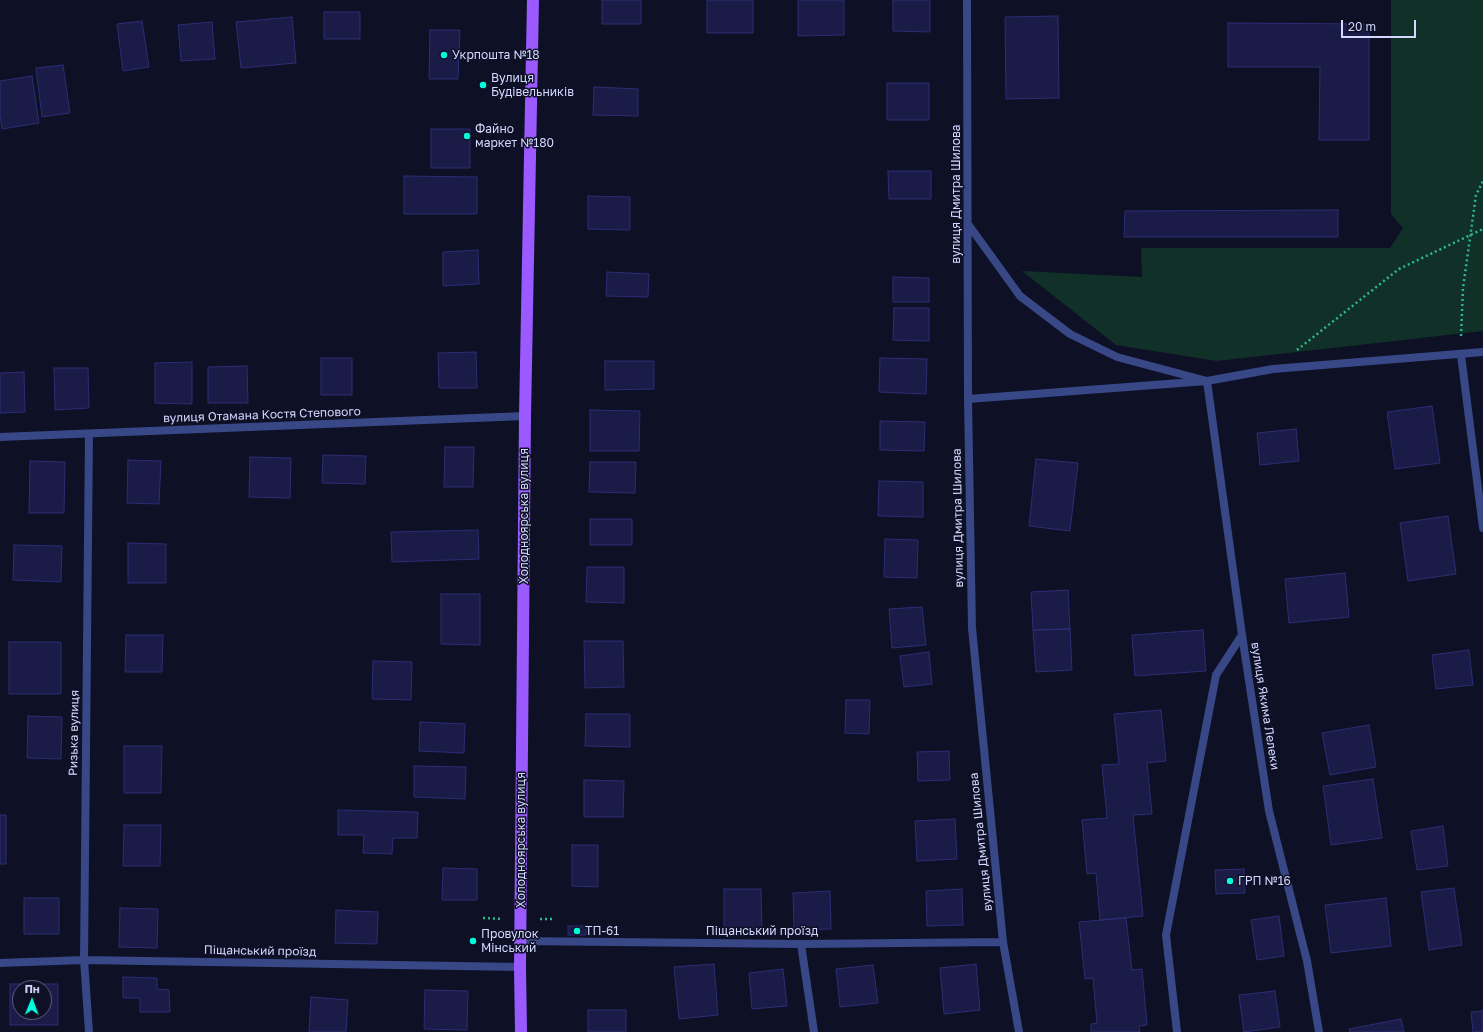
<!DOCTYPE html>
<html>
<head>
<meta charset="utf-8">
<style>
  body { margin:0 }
  #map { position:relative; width:1483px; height:1032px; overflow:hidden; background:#0e1026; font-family:"Golos Text",sans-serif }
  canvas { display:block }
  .north { position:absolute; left:12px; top:980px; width:40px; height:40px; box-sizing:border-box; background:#0e1026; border:1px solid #5d607d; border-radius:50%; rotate:1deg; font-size:11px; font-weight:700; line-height:16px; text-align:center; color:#d3d8ff }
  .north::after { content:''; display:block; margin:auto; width:14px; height:18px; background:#00fedc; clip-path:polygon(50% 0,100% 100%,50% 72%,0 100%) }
  .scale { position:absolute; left:1341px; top:20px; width:75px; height:18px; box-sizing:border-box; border:2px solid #d3d8ff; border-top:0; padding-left:5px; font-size:12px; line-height:14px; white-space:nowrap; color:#d3d8ff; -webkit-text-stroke:3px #0e1026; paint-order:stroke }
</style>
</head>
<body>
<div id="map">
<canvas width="1483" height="1032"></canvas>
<div class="north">Пн</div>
<div class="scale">20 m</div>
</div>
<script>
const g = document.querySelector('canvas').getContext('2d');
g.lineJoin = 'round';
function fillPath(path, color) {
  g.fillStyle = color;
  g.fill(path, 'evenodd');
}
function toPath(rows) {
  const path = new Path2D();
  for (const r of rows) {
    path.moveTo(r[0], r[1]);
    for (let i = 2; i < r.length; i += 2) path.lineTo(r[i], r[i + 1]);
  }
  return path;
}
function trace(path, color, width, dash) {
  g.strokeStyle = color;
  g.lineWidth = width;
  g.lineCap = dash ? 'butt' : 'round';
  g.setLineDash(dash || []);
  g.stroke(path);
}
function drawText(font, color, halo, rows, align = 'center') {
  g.font = font + ' "Golos Text",sans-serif';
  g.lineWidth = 3;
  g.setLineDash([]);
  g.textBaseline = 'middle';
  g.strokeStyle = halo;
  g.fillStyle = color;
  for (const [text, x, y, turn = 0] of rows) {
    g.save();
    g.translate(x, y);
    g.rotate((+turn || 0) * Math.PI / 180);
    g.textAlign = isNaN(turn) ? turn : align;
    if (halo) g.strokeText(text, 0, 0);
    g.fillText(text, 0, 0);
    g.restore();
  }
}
const green = toPath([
  [1391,0,1483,0,1483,331,1217,361,1116,345,1022,271,1142,277,1141,248,1390,248,1403,228,1391,214]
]);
const building = toPath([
  [602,0,641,0,641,24,602,24,602,0],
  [707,0,753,0,753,33,707,33,707,0],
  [798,0,844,0,844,35,798,36,798,0],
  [893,0,930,0,930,32,893,31,893,0],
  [324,12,360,12,360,39,324,39,324,12],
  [1058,16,1059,98,1006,99,1005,17,1058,16],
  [292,17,296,63,241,68,236,22,292,17],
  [142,21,149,67,123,71,117,24,142,21],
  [212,22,215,59,181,61,178,25,212,22],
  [1228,23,1369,24,1369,140,1319,140,1320,67,1228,67,1228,23],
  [430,30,460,30,458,79,429,79,430,30],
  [63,65,70,113,42,117,36,68,63,65],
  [32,76,39,123,2,129,0,115,0,81,32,76],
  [887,83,929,83,929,120,887,120,887,83],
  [594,87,638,89,638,116,593,115,594,87],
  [431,129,470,129,470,168,431,168,431,129],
  [888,171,931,171,931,199,889,199,888,171],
  [404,176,477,177,477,214,404,214,404,176],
  [588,196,630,197,630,230,588,229,588,196],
  [1338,210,1338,237,1124,237,1125,211,1338,210],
  [478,250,479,284,443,286,443,252,478,250],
  [607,272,649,274,648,297,606,296,607,272],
  [893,277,929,278,929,302,893,302,893,277],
  [894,308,929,308,929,341,893,340,894,308],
  [476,352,477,388,439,388,438,353,476,352],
  [321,358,352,358,352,395,321,395,321,358],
  [880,358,927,359,926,394,879,392,880,358],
  [605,361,654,361,654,389,605,390,605,361],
  [192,362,192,404,155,403,155,363,192,362],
  [247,366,248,403,208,403,208,367,247,366],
  [54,368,88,368,89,408,55,410,54,368],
  [24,372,25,412,0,413,0,373,24,372],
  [1432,406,1440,463,1395,469,1387,412,1432,406],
  [590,410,640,411,639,451,590,451,590,410],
  [880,421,925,422,924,451,880,450,880,421],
  [1296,429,1299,461,1260,465,1257,433,1296,429],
  [445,447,474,447,473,487,444,487,445,447],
  [323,455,366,456,365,484,322,483,323,455],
  [250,457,291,458,290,498,249,497,250,457],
  [1036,459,1078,463,1070,531,1029,526,1036,459],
  [128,460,161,461,159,504,127,503,128,460],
  [30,461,65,462,64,513,29,513,30,461],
  [590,462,636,462,635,493,589,492,590,462],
  [879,481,923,482,923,517,878,516,879,481],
  [1448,516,1456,574,1408,581,1400,523,1448,516],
  [590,519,632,519,632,545,590,545,590,519],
  [478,530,479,559,392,562,391,532,478,530],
  [885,539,918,540,917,578,884,577,885,539],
  [128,543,166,544,166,583,128,583,128,543],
  [14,545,62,546,61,582,13,580,14,545],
  [587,567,624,567,624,603,586,602,587,567],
  [1345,573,1349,617,1289,623,1285,579,1345,573],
  [1068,590,1070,629,1033,630,1031,592,1068,590],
  [441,594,480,594,480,645,441,644,441,594],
  [922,607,926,645,892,648,889,609,922,607],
  [1070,629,1072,670,1036,672,1033,630,1070,629],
  [1203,630,1206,671,1135,676,1132,635,1203,630],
  [126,635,163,635,162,672,125,672,126,635],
  [584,641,623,641,624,687,585,688,584,641],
  [9,642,61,642,61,694,9,694,9,642],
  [1469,650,1473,685,1436,689,1432,655,1469,650],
  [929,652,932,684,904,687,900,656,929,652],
  [373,661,412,662,411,700,372,699,373,661],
  [846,700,870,700,869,734,845,733,846,700],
  [1161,710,1166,761,1147,763,1152,814,1133,815,1143,916,1100,920,1096,873,1087,874,1082,820,1107,818,1102,765,1119,764,1114,714,1161,710],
  [586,714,630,714,630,747,585,746,586,714],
  [28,716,62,717,61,759,27,758,28,716],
  [420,722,465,724,464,753,419,751,420,722],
  [1369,725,1376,767,1330,775,1322,733,1369,725],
  [124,746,162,746,161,793,124,793,124,746],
  [949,751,950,780,918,781,917,752,949,751],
  [414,766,466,767,465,799,414,797,414,766],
  [1373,779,1382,838,1331,845,1323,786,1373,779],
  [584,780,624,781,623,817,584,817,584,780],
  [338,810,418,812,417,838,393,838,392,854,363,853,364,835,338,835,338,810],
  [0,815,6,815,6,864,0,864,0,815],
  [955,819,957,859,917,861,915,821,955,819],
  [124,825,161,825,160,866,123,866,124,825],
  [1443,826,1448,866,1417,870,1411,831,1443,826],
  [572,845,598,845,598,887,572,886,572,845],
  [443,868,477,869,477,900,442,900,443,868],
  [1244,869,1245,893,1216,894,1215,870,1244,869],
  [1454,888,1462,945,1429,950,1421,892,1454,888],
  [724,889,761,889,762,935,724,936,724,889],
  [962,889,963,925,927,926,926,891,962,889],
  [830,891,831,929,794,930,793,893,830,891],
  [24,898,59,898,59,934,24,934,24,898],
  [1386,898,1391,946,1331,953,1325,905,1386,898],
  [120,908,158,909,157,948,119,947,120,908],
  [336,910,378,912,377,944,335,943,336,910],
  [1279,916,1284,956,1257,960,1251,920,1279,916],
  [1126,918,1132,970,1142,969,1147,1025,1139,1026,1140,1032,1091,1032,1091,1024,1097,1023,1093,978,1085,979,1079,922,1126,918],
  [568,926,586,926,586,935,568,935,568,926],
  [714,964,718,1015,679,1019,674,967,714,964],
  [976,964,980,1010,944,1014,940,968,976,964],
  [873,965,878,1003,840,1007,836,969,873,965],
  [783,969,787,1006,752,1009,749,973,783,969],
  [123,977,157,978,157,989,169,990,170,1012,140,1012,140,998,123,998,123,977],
  [10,984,58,984,58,1025,10,1025,10,984],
  [20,988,44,988,44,1012,20,1012,20,988],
  [425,990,468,991,467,1030,424,1029,425,990],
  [1275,991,1280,1027,1244,1032,1239,995,1275,991],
  [311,997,348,1000,346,1032,309,1032,311,997],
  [588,1010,626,1010,626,1032,588,1032,588,1010],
  [1483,1011,1483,1032,1473,1032,1471,1012,1483,1011],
  [1401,1019,1404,1032,1350,1032,1349,1029,1401,1019]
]);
const path = toPath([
  [1461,336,1463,288,1476,195,1483,181],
  [1297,350,1399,269,1483,229],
  [483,918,503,919],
  [540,919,553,919]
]);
const lane = toPath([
  [1177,1032,1166,935,1216,675,1242,635]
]);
const street = toPath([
  [967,0,968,399,972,628,1003,942,1019,1032],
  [968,224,1020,296,1070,334,1117,357,1207,381,1242,635,1269,811,1307,961,1319,1032],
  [1461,355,1483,528],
  [968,399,1207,381,1273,369,1483,352],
  [0,437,525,416],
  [520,941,801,944,1003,942],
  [801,944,814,1032],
  [0,963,84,960,520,967],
  [89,1032,84,960,89,434]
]);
const primary = toPath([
  [521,1032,520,967,525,416,533,0]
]);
const markers = [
  [444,55,4,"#00fedc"],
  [483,85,4,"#00fedc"],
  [467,136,4,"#00fedc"],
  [1230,881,4,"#00fedc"],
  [577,931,4,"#00fedc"],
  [473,941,4,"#00fedc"]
];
const poiNames = [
  ["Укрпошта №18",452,55],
  ["Вулиця",491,78],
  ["Будівельників",491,92],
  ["Файно",475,129],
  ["маркет №180",475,143],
  ["ГРП №16",1238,881],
  ["ТП-61",585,931],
  ["Провулок",481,934],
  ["Мінський",481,948]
];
const streetNames = [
  ["вулиця Дмитра Шилова",956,194,-90],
  ["вулиця Отамана Костя Степового",262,415,-2],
  ["Холодноярська вулиця",524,516,-90],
  ["вулиця Дмитра Шилова",958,518,-91],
  ["вулиця Якима Лелеки",1265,706,81],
  ["Ризька вулиця",74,733,-89],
  ["Холодноярська вулиця",521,840,-90],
  ["вулиця Дмитра Шилова",981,842,-96],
  ["Піщанський проїзд",762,931],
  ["Піщанський проїзд",260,951,1]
];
fillPath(green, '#113028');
fillPath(building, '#1a1b47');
trace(building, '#2b2e74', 1);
trace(path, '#2cba90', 2.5, [2, 3]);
trace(lane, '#384786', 8);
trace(street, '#384786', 8);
trace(primary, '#9b5aff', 12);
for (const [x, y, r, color] of markers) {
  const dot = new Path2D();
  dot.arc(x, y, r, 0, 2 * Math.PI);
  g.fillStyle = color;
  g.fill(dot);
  trace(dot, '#0e1026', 1.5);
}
drawText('12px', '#d3d8ff', '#0e1026', poiNames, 'left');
drawText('12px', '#d3d8ff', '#0e1026', streetNames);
</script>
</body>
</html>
